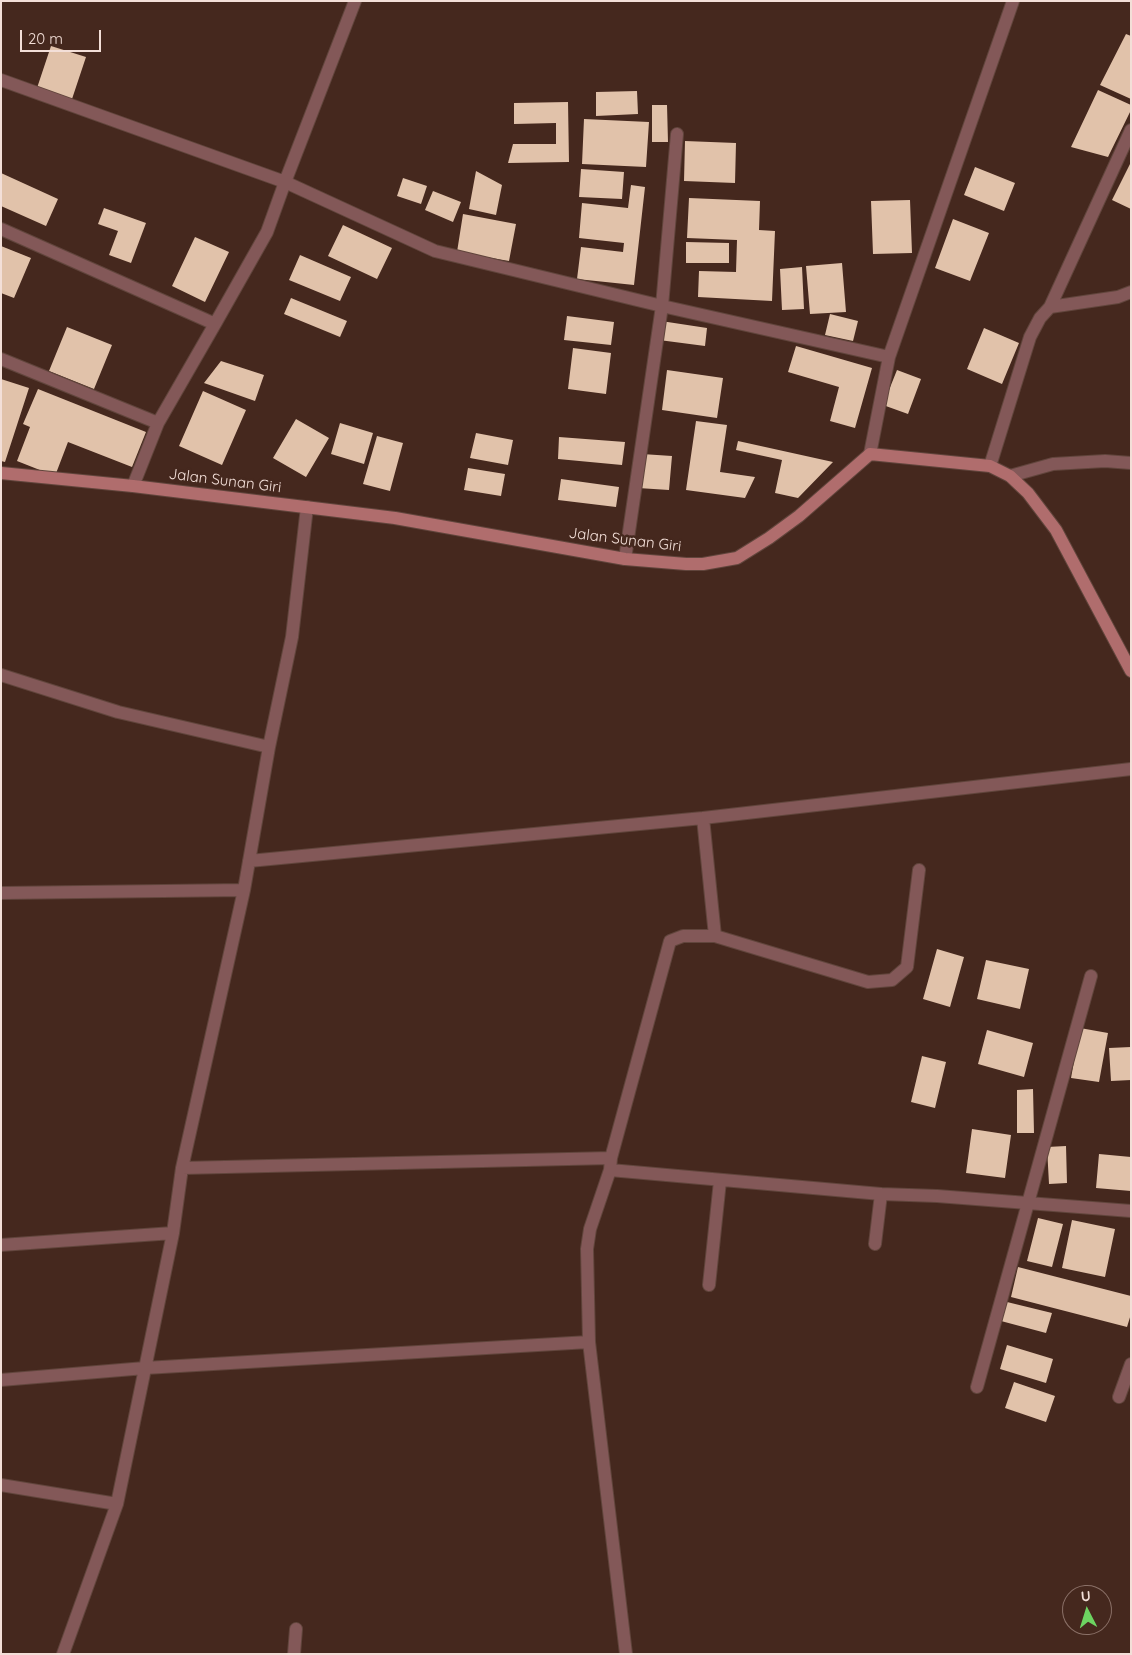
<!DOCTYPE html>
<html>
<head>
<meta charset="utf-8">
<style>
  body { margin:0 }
  #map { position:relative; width:1132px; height:1655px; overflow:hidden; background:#45281e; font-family:Quicksand,sans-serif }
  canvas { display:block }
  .frame { position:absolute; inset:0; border:2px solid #f3dfd8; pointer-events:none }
  .north { position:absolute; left:1062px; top:1585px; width:50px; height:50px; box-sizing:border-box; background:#45281e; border:1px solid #8b7168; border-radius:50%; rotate:355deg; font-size:14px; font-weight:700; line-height:20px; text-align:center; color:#f3dfd8 }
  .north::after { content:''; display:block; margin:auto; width:18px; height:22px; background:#6dd361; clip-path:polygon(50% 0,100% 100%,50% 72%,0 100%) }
  .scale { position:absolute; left:20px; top:30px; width:81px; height:22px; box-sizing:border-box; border:2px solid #f3dfd8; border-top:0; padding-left:6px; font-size:15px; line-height:18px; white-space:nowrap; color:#f3dfd8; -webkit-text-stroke:4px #45281e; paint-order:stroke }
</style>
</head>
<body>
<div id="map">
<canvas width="1132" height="1655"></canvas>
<div class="frame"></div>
<div class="north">U</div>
<div class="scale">20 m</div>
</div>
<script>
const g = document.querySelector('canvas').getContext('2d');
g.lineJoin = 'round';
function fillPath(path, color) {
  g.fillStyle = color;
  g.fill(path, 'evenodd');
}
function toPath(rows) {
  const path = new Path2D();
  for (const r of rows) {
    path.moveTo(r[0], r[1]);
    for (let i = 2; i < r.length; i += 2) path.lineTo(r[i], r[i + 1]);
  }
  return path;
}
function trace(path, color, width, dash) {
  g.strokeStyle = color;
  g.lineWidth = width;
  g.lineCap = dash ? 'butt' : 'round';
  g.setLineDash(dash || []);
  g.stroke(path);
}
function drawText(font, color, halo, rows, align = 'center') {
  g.font = font + ' Quicksand,sans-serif';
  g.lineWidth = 5;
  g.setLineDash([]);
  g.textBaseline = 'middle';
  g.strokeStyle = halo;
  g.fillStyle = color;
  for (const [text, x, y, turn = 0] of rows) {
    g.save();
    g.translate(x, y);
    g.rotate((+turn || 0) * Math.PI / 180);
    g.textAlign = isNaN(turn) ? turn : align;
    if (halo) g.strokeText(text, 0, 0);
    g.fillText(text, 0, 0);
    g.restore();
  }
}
const building = toPath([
  [1126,34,1131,36,1131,99,1100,85],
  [51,46,86,57,72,99,37,88],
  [1098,90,1131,105,1131,110,1108,157,1071,147],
  [637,91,638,114,596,116,596,92],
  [568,102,569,162,508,163,513,144,556,144,556,123,514,124,514,103],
  [652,105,667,105,668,142,652,142],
  [584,119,649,122,646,167,582,164],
  [685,141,736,143,735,183,684,181],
  [1131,162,1131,209,1112,200],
  [975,167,1015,183,1004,211,964,195],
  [581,169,624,172,622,199,579,197],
  [476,171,502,185,496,215,469,209],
  [1,173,58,199,46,226,1,206],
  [403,178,427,186,421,204,397,196],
  [631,185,645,187,634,285,577,279,581,247,623,252,624,243,579,238,582,203,628,208],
  [433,191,461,202,453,222,425,210],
  [689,198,760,201,759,230,775,231,772,301,698,297,699,271,736,272,737,240,687,238],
  [910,200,912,253,873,254,871,201],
  [104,208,146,223,131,263,109,255,118,231,98,224],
  [463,214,516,224,509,261,457,252],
  [953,219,989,233,970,281,935,268],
  [343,225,392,248,377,279,328,256],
  [195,237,229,252,205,302,172,286],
  [686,242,729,243,729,263,686,263],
  [1,246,31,258,14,298,1,293],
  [300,255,351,277,340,301,289,280],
  [842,263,846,312,810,314,806,266],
  [802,267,804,309,782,310,780,269],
  [291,298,347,321,340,337,284,314],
  [830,314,858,321,853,341,825,335],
  [567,316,614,322,611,345,564,340],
  [661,321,707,328,705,346,659,340],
  [67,327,112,345,94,389,49,371],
  [984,328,1019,343,1002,384,967,369],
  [796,346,872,368,855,428,830,421,839,387,788,372],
  [573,348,611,353,606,394,568,389],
  [221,361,264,375,255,401,204,383],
  [667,370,723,378,717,418,662,410],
  [897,370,921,379,908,414,883,405],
  [1,379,29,388,5,462,1,461],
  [38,389,146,432,132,467,68,442,55,476,17,461,30,427,23,424],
  [203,391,246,410,222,465,179,446],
  [296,419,329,438,306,477,273,458],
  [696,421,727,425,720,472,755,477,745,498,686,490],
  [340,423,373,433,364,464,331,454],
  [476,433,513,440,508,465,470,458],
  [377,436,403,443,390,491,363,484],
  [559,437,625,442,622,465,558,459],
  [738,441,833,462,798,498,775,493,782,460,736,450],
  [642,454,672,456,669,490,638,488],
  [468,468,505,474,501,496,464,490],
  [561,479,619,487,616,507,558,500],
  [937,949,964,957,950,1007,923,999],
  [986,960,1029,969,1020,1009,977,999],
  [1080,1028,1108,1033,1099,1082,1071,1078],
  [987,1030,1033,1043,1024,1077,978,1064],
  [1131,1047,1131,1080,1111,1081,1109,1048],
  [922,1056,946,1062,935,1108,911,1102],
  [1033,1089,1034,1133,1017,1133,1017,1090],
  [972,1129,1011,1135,1005,1178,966,1173],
  [1066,1146,1067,1183,1049,1184,1047,1147],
  [1099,1154,1131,1157,1131,1191,1096,1188],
  [1038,1218,1063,1224,1052,1267,1027,1261],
  [1072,1220,1115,1229,1105,1277,1062,1268],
  [1018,1267,1131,1296,1131,1314,1127,1327,1011,1297],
  [1007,1302,1052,1313,1046,1333,1001,1321],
  [1007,1345,1053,1359,1046,1383,1000,1369],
  [1014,1382,1055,1396,1046,1422,1005,1408]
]);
const street = toPath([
  [355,1,285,182,435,251,662,306,889,357],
  [1,80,285,182,267,232,215,324],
  [1,229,215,324,158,423,133,486],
  [1050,307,1131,130],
  [1,359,158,423],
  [870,454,889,357,1013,1],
  [990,466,1030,337,1040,318,1050,307,1118,297,1131,292],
  [1010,476,1053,464,1105,461,1131,463],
  [625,559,662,306,677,134],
  [1,675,118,712,269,747],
  [703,818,715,936],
  [249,861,703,818,1131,769],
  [1,893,244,890],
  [182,1168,611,1158],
  [610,1170,881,1194,937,1196,1131,1211],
  [875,1244,881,1194],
  [1,1245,173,1233],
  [709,1285,720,1181],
  [589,1342,626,1654],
  [1,1380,145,1368,589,1342,587,1249,590,1229,610,1170,611,1158,670,941,683,936,715,936,868,982,892,980,907,967,919,870],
  [977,1387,1091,976],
  [1119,1397,1131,1364],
  [1,1485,117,1504],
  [63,1654,117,1504,173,1233,182,1168,244,890,269,747,292,637,307,507],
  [294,1654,296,1629]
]);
const secondary = toPath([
  [1,473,133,486,395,518,625,559,686,564,703,564,737,558,769,538,799,516,870,454,990,466,1010,476,1028,493,1056,530,1131,671]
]);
const streetNames = [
  ["Jalan Sunan Giri",225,481,7],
  ["Jalan Sunan Giri",625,540,7]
];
fillPath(building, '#e1c2aa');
trace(street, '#61453c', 14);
trace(secondary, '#61453c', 14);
trace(street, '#835858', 12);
trace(secondary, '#b06d6d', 12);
drawText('15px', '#f3dfd8', '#45281e', streetNames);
</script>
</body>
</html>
